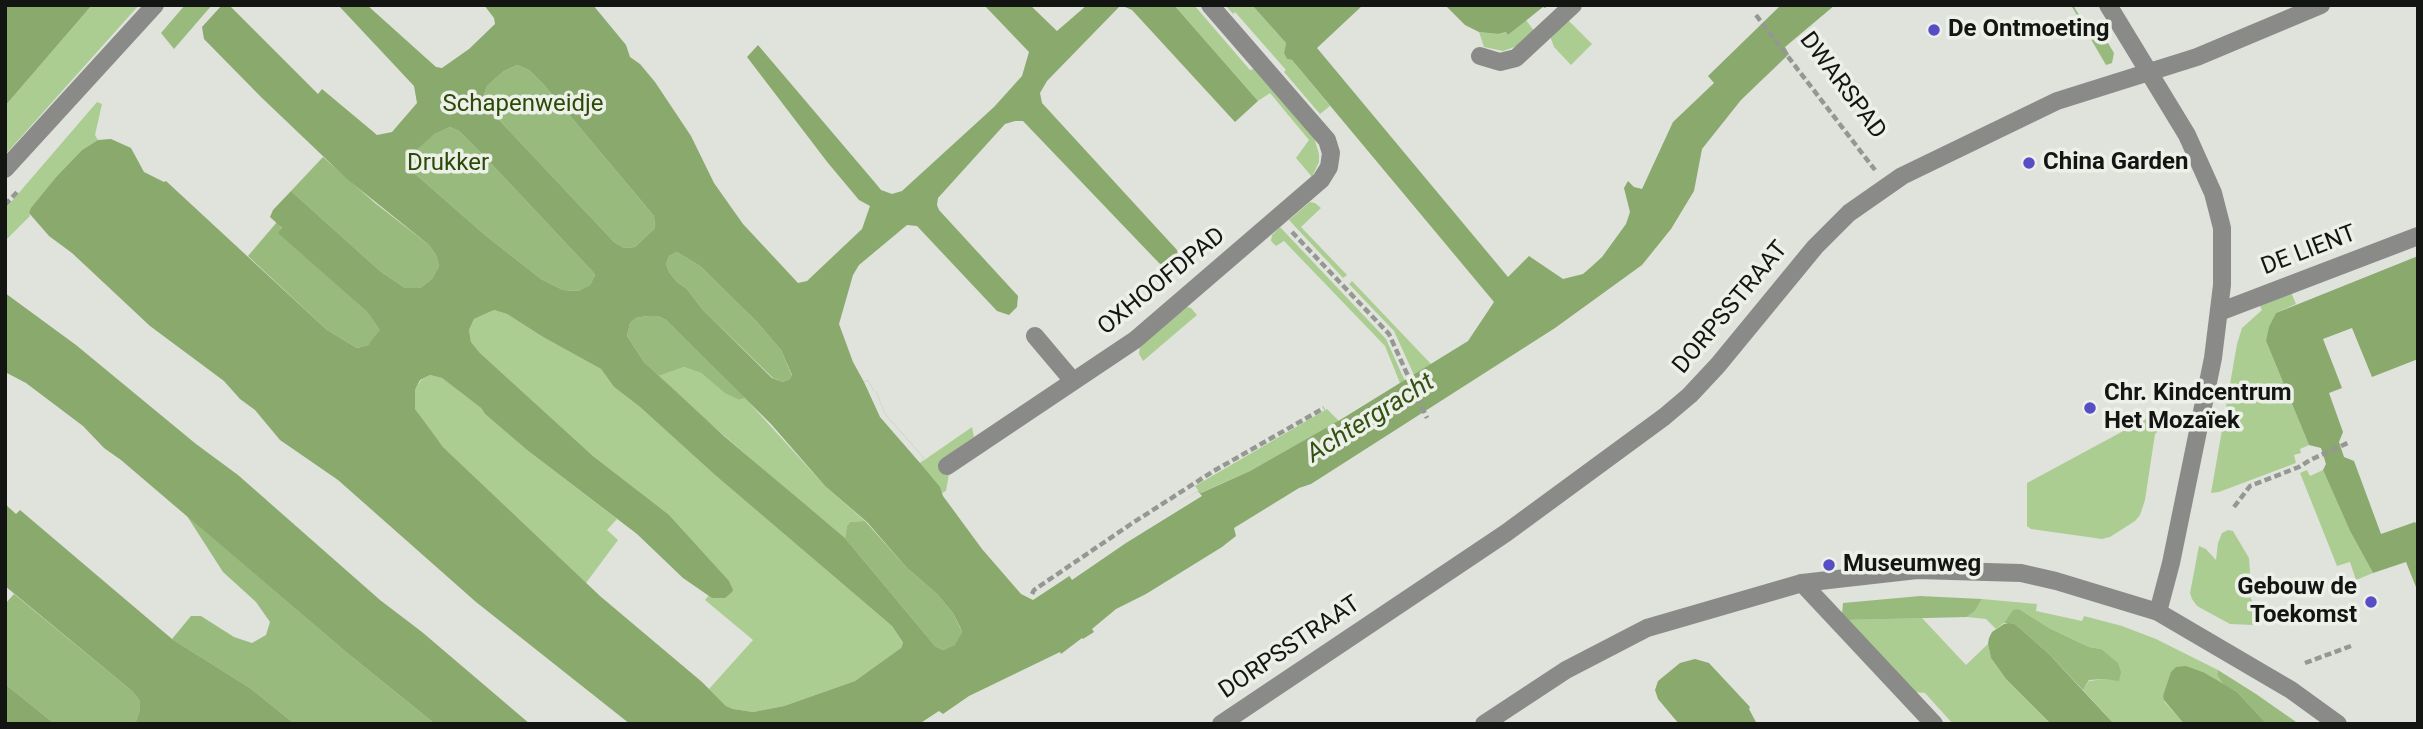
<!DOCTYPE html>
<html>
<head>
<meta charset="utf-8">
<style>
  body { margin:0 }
  #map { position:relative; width:2423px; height:729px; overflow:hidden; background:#dfe3dc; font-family:Roboto,sans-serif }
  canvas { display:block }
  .frame { position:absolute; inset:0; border:7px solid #131512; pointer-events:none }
</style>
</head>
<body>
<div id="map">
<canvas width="2423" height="729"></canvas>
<div class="frame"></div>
</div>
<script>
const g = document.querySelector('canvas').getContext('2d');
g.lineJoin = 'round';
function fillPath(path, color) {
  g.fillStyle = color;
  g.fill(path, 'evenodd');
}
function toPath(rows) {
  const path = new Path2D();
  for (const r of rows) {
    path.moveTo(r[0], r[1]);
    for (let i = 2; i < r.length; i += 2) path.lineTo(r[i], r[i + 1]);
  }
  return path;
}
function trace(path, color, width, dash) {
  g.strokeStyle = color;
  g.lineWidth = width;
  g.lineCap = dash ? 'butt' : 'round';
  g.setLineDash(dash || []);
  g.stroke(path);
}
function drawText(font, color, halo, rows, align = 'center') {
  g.font = font + ' Roboto,sans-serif';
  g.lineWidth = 7;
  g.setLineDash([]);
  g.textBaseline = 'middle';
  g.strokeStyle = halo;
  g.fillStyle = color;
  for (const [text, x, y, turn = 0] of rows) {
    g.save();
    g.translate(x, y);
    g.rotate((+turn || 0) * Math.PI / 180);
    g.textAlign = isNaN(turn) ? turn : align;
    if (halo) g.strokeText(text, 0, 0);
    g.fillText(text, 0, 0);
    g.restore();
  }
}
const green = toPath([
  [92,5,139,5,5,155,5,106],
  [1174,5,1194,5,1250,70,1254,69,1314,137,1319,154,1319,162,1312,177,1296,158,1309,140,1270,93,1258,101],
  [1225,5,1252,5,1286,43,1284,53,1287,59,1292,60,1330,106,1320,114,1284,72,1286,70,1235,12,1233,14],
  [1567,19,1592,44,1571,65,1554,47,1550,36],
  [1526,20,1535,32,1523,44,1503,51,1484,47,1479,32,1498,34,1507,32,1508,35],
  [97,102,102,104,95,135,98,140,82,150,57,176,29,213,30,216,5,241,5,209],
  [1310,202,1315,203,1321,208,1301,227,1347,275,1343,278,1289,220],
  [1280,227,1386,339,1405,381,1400,383,1385,346,1284,241,1276,246,1271,241,1272,235],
  [1352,281,1431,364,1414,375,1394,331,1349,284],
  [2291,292,2296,304,2276,313,2266,341,2309,445,2300,449,2301,453,2294,455,2296,463,2219,492,2211,493,2237,344,2242,328,2262,310,2259,304],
  [1187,307,1191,308,1197,315,1143,361,1139,354,1140,346],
  [494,310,507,314,543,337,601,369,614,387,640,407,715,475,892,626,903,644,900,649,855,681,784,706,753,712,733,709,726,706,709,689,753,640,705,600,709,595,712,598,668,514,593,456,480,353,471,342,469,330,474,319],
  [684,367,701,373,726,393,739,400,745,398,825,486,865,521,850,522,847,526,845,538,800,501,685,402,659,376],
  [430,375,442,378,481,408,485,414,527,450,617,519,607,530,618,540,586,583,443,447,424,423,415,409,415,390,421,380],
  [2166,408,2162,427,2155,434,2145,500,2140,515,2135,521,2110,537,2102,539,2031,529,2027,526,2027,483],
  [1327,409,1339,421,1250,471,1200,493,1195,486],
  [972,427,974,437,940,460,949,474,946,491,942,493,920,463],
  [2307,470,2310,476,2323,470,2350,531,2373,573,2356,580,2350,562,2337,566,2300,473],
  [2228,530,2233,531,2249,558,2250,572,2246,588,2255,607,2267,622,2253,625,2230,624,2197,606,2192,599,2190,593,2199,546,2206,549,2216,560,2218,543,2222,533],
  [1982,599,2037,604,2036,611,2082,621,2084,616,2122,626,2156,639,2218,670,2217,675,2223,684,2205,673,2164,701,2184,724,2114,724,2083,690,2089,681,2104,679,2119,680,2101,649,2089,647,2049,628,2019,609,2013,611,2004,623,1996,629,1986,619,1967,617,1975,611],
  [1922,618,1966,665,1988,644,1991,658,2006,679,2051,724,1953,724,1925,693,1914,692,1847,620]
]);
const forest = toPath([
  [185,5,212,5,174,49,161,33],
  [2071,5,2073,5,2082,20,2096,23,2114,53,2112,63,2106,65],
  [517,65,529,70,545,86,654,216,655,228,635,247,624,248,614,242,486,106,483,97,487,86,504,71],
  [450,127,459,131,484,156,592,271,595,275,590,285,580,291,563,290,541,279,485,235,413,172,410,163,418,149,433,134],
  [323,157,375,203,429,245,436,255,439,266,432,279,420,288,405,288,380,271,291,191],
  [277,222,282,229,279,233,367,312,381,331,368,345,357,348,327,330,248,256],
  [677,252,700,266,757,322,781,350,792,376,790,379,783,382,773,378,703,310,687,289,677,282,669,272,666,264,669,256],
  [647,316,658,316,666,320,745,398,739,400,725,393,701,373,684,367,659,376,644,362,627,336,630,323,636,318],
  [187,516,346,652,435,724,295,724,250,688,172,639,191,616,201,616,234,637,252,643,266,635,270,622,256,602,223,572],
  [865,521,906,567,937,594,953,613,962,632,956,645,943,650,935,646,845,538,847,526,850,522],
  [14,594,132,691,140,701,140,710,135,724,55,724,5,684,5,604],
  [1920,596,1982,599,1975,611,1967,617,1847,620,1842,614,1843,603],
  [2019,609,2049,628,2089,647,2101,649,2118,663,2121,672,2119,681,2104,679,2089,680,2083,690,2049,654,2015,624,2004,623,2013,610],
  [2218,670,2256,694,2299,724,2267,724,2237,692,2223,684,2217,675]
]);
const water = toPath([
  [5,5,92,5,5,106],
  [222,5,229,5,318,94,322,89,377,135,392,132,417,103,414,86,338,5,367,5,436,67,442,68,469,49,495,24,494,18,484,5,593,5,626,45,630,57,640,64,655,82,691,136,714,183,743,224,798,283,807,281,862,229,870,206,859,200,828,163,747,57,758,45,877,185,881,190,892,194,902,191,994,107,1022,76,1029,52,984,5,1030,5,1057,31,1087,5,1174,5,1258,101,1235,122,1132,10,1125,7,1119,7,1047,81,1040,93,1042,103,1177,250,1178,257,1173,263,1165,267,1159,263,1023,121,1015,121,1005,124,938,198,937,205,939,210,1018,296,1017,307,1009,315,997,311,917,226,907,225,859,265,853,275,839,324,853,362,864,382,868,380,874,391,876,391,885,414,924,458,920,463,940,487,943,496,982,549,1021,594,1033,600,1198,491,1201,493,1250,471,1340,420,1468,341,1494,302,1292,60,1287,59,1284,53,1286,43,1252,5,1363,5,1317,48,1508,277,1529,256,1563,279,1583,274,1591,267,1602,257,1626,224,1630,212,1624,188,1628,181,1634,187,1642,189,1673,122,1714,83,1708,76,1781,5,1835,5,1785,47,1789,54,1741,100,1702,149,1694,191,1671,229,1642,265,1555,328,1311,484,1299,488,1234,528,1236,536,1222,547,1146,594,1116,609,1092,629,1094,632,1083,639,1082,638,1061,654,1060,652,969,696,943,714,939,711,919,724,630,724,476,602,338,480,280,440,255,410,240,399,224,381,150,326,72,253,49,236,29,213,31,208,57,176,82,150,98,140,111,139,131,148,144,172,164,182,166,181,327,330,357,348,368,345,380,330,367,312,278,233,282,228,270,217,273,210,291,191,380,271,405,288,420,288,432,279,439,266,436,255,429,245,347,179,261,97,204,39,202,27],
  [517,65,529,70,545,86,654,216,655,228,635,247,624,248,614,242,486,106,483,97,487,86,504,71],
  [450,127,459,131,484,156,592,271,595,275,590,285,579,291,563,290,541,279,485,235,413,172,410,163,418,149,434,134],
  [677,252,700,266,757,322,781,350,792,375,790,379,783,382,772,378,703,310,687,289,677,282,669,272,666,264,669,256],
  [494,310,507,314,543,337,601,369,614,387,640,407,715,475,892,626,903,643,901,648,855,681,784,706,753,712,733,709,726,706,702,682,600,596,443,447,415,409,415,390,420,380,430,375,442,378,481,408,485,414,527,450,637,534,683,578,712,598,725,598,732,592,733,590,729,581,668,514,593,456,480,353,471,342,469,330,474,319],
  [647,316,658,316,666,320,771,424,825,486,867,522,906,567,937,594,953,613,960,627,962,632,955,645,943,650,935,646,845,538,725,437,644,362,627,336,630,323,636,318],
  [1445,5,1548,5,1545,8,1543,7,1508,35,1506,32,1498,34,1479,32,1465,25],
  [2418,256,2418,359,2372,377,2352,328,2323,339,2342,388,2329,393,2343,432,2339,442,2344,457,2354,461,2381,534,2415,522,2418,527,2418,592,2406,562,2373,573,2350,531,2323,470,2326,464,2321,448,2309,445,2266,341,2269,327,2276,313],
  [5,293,76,345,196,444,238,475,380,600,422,632,530,724,435,724,346,652,121,460,104,448,83,426,26,383,5,372],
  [5,504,16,514,20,510,172,639,250,688,295,724,135,724,140,710,140,701,132,691,5,586],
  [2009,623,2015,624,2049,654,2114,724,2051,724,2006,679,1991,658,1988,644,1989,638,1992,632,2004,624],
  [1695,659,1709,663,1750,707,1749,709,1757,724,1679,724,1658,699,1655,690,1658,681,1680,663],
  [2186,666,2205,673,2237,692,2267,724,2184,724,2164,700,2163,696,2171,672,2176,667],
  [5,684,55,724,5,724]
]);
const pier = toPath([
  [868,380,874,391,876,391,885,414,924,458,920,463,880,417,864,382],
  [1198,491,1202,496,1126,543,1072,580,1068,574]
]);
const path = toPath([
  [1756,15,1875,170],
  [5,205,19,190],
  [1292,232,1389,334,1427,418],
  [2234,507,2250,486,2299,467,2310,460,2350,442],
  [1032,594,1034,590,1131,524,1212,472,1324,408],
  [2305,663,2351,646]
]);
const minor = toPath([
  [2108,5,2187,135,2213,193,2222,228,2222,285,2213,358,2171,563,2158,612],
  [1480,56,1500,62,1516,58,1573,5],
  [5,169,155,5],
  [2219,312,2418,236],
  [1035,336,1073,381],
  [947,466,1135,340,1321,180,1329,167,1331,153,1327,140,1210,5],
  [1802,583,1934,724],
  [1221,724,1506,533,1664,417,1690,395,1718,365,1815,247,1849,213,1902,176,2057,101,2197,57,2321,5]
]);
const tertiary = toPath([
  [1484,724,1566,670,1647,628,1802,583,1917,570,2021,573,2056,581,2158,612,2291,690,2338,724]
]);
const markers = [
  [1934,30,7,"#574dc4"],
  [2029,163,7,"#574dc4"],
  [2090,408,7,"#574dc4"],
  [1829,565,7,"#574dc4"],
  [2371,602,7,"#574dc4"]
];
const poiNames = [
  ["De Ontmoeting",1948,30],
  ["China Garden",2043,163],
  ["Chr. Kindcentrum",2104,394],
  ["Het Mozaïek",2104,422],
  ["Museumweg",1843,565],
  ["Gebouw de",2357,588,"right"],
  ["Toekomst",2357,616,"right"]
];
const streetNames = [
  ["DWARSPAD",1842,86,53],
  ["DE LIENT",2309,251,-21],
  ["OXHOOFDPAD",1162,282,-39],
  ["DORPSSTRAAT",1731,308,-50],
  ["DORPSSTRAAT",1290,648,-34]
];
const parkNames = [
  ["Schapenweidje",523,105],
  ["Drukker",448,164]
];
const waterNames = [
  ["Achtergracht",1371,419,-32]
];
fillPath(green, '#accd92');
fillPath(forest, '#99ba7d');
fillPath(water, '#89a96d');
fillPath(pier, '#dfe3dc');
trace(path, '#959892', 4.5, [7, 3.5]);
trace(minor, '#8a8b88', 18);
trace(tertiary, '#8a8b88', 18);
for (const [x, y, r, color] of markers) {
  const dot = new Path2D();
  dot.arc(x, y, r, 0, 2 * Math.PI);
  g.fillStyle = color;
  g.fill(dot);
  trace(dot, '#ecf0e9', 2.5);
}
drawText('bold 24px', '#131512', '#ecf0e9', poiNames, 'left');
drawText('24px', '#131512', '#ecf0e9', streetNames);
drawText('24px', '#2c4a07', '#ecf0e9', parkNames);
drawText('italic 26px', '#335110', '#ecf0e9', waterNames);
</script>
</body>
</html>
